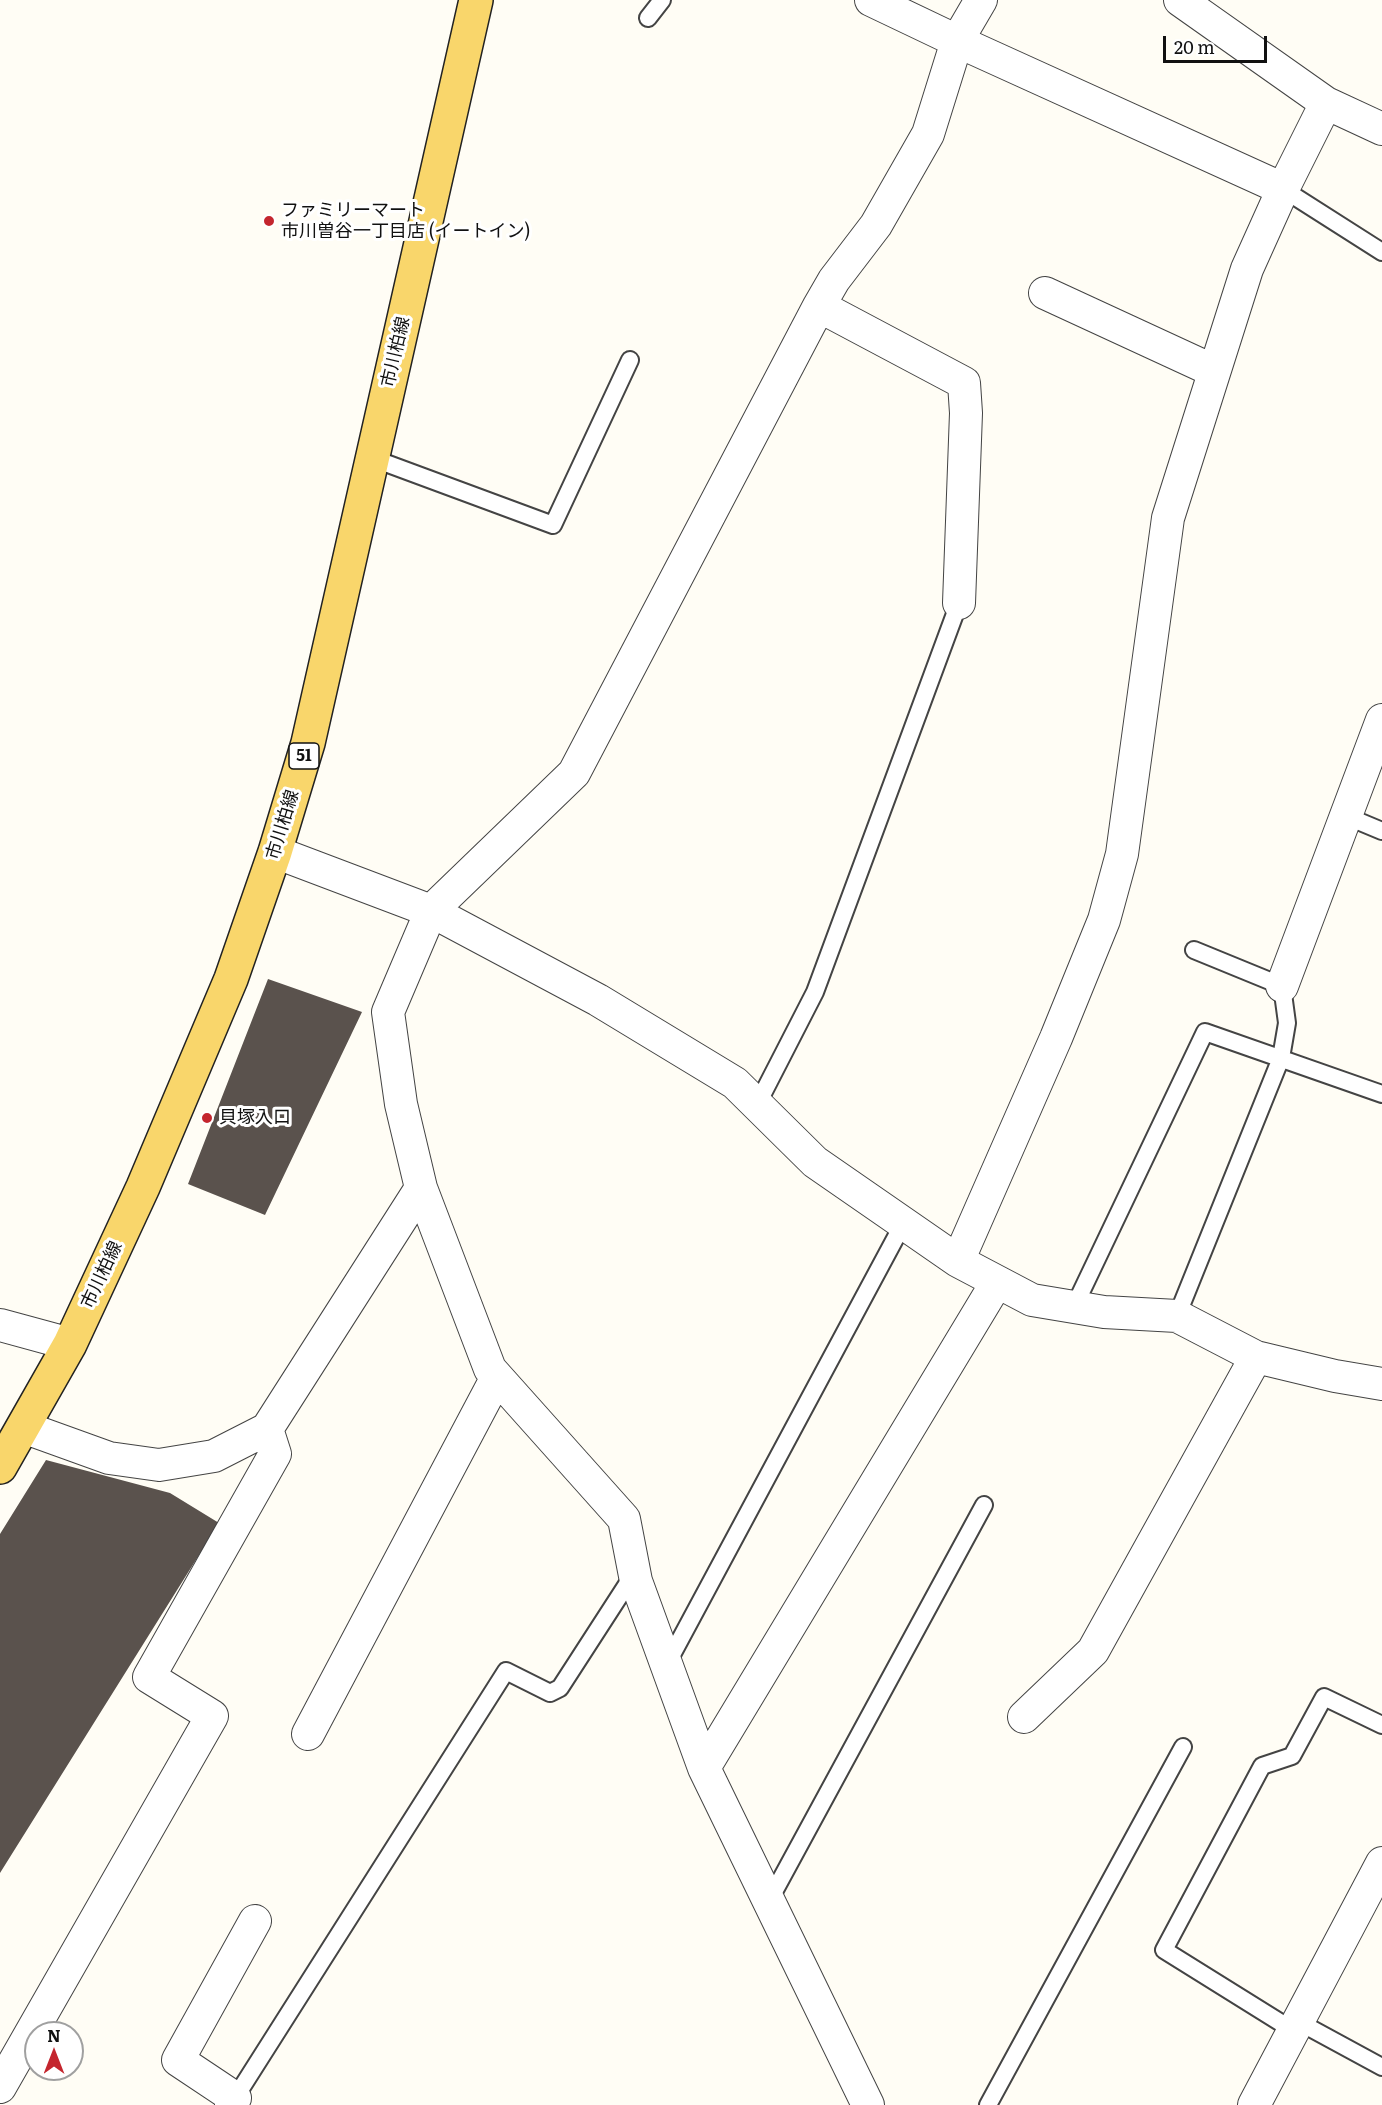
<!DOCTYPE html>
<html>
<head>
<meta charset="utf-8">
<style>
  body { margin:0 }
  #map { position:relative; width:1382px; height:2105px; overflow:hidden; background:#fffdf5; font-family:Literata,serif }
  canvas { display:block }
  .north { position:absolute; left:24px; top:2021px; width:60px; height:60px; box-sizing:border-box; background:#fff; border:2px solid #a0a0a0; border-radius:50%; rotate:0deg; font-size:16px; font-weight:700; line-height:24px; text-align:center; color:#111 }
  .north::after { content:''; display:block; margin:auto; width:21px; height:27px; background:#c4262e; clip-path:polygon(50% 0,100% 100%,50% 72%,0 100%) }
  .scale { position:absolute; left:1163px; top:36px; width:104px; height:27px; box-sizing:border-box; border:3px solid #111; border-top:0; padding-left:8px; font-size:18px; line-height:21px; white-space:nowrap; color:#111; -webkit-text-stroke:4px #fff; paint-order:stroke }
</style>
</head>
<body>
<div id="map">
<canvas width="1382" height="2105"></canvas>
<div class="north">N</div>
<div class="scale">20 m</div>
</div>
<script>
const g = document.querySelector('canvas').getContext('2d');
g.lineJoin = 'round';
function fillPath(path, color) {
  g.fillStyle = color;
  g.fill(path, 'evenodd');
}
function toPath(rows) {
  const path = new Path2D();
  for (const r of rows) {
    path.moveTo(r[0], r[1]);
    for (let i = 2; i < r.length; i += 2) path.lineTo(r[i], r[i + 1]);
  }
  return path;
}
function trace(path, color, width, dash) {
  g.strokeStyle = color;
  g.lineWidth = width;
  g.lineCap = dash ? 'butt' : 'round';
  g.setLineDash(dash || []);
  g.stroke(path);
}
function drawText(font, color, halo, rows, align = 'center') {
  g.font = font + ' Literata,"Noto Sans JP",serif';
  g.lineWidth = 6;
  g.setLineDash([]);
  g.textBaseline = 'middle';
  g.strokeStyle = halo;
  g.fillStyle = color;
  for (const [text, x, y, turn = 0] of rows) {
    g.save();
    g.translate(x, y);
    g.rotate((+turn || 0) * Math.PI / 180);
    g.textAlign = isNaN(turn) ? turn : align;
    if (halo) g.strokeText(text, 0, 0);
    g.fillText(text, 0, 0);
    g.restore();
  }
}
const building = toPath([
  [268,979,362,1012,265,1215,188,1184],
  [46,1460,170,1493,219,1523,0,1873,0,1534]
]);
const lane = toPath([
  [648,18,662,0],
  [1283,189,1382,252],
  [372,458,553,525,630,360],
  [1346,816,1382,831],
  [757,1105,815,992,959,603],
  [1074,1307,1205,1032,1382,1094],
  [1177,1316,1281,1058,1287,1023,1282,986,1194,950],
  [667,1664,903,1224],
  [769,1901,984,1505],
  [1299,2022,1382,2067],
  [1294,2031,1164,1950,1262,1766,1292,1756,1324,1697,1382,1725],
  [235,2098,506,1671,550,1693,560,1688,635,1572],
  [988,2105,1183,1747]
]);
const street = toPath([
  [871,0,957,41,1283,189],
  [1180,0,1326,103,1382,129],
  [1045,293,1214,371],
  [819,306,964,383,966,413,959,603],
  [275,852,431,911,598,1000,735,1083,815,1162,958,1261,1032,1300,1104,1312,1177,1316,1256,1357,1335,1376,1382,1384],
  [1282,986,1382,720],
  [958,1261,1056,1038,1104,920,1122,854,1168,518,1247,269,1283,189,1326,103],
  [0,1325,70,1344],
  [23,1427,109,1458,159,1465,214,1456,267,1429,421,1188],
  [1024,1717,1093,1651,1256,1357],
  [308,1734,497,1377],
  [704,1768,997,1282],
  [0,2087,212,1716,149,1677,275,1454,267,1429],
  [231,2105,235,2098,178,2060,255,1921],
  [868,2105,704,1768,636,1581,624,1519,490,1369,421,1188,401,1104,388,1012,431,911,574,773,819,306,834,280,876,225,928,134,957,41,981,0],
  [1254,2105,1382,1863]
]);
const primary = toPath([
  [0,1467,70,1344,143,1187,231,979,275,852,308,743,476,0]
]);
const markers = [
  [269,221,6,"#c4262e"],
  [207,1118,6,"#c4262e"]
];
const shields = [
  [304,756,30]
];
const shieldNames = [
  ["51",304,756]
];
const poiNames = [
  ["ファミリーマート",281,211],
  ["市川曽谷一丁目店 (イートイン)",281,232],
  ["貝塚入口",219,1118]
];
const streetNames = [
  ["市川柏線",396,352,-77],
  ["市川柏線",283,825,-73],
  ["市川柏線",102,1275,-65]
];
fillPath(building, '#5a524d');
trace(lane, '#444', 20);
trace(street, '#444', 34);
trace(primary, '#222', 36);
trace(lane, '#fff', 16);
trace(street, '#fff', 32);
trace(primary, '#f9d66b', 33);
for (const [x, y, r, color] of markers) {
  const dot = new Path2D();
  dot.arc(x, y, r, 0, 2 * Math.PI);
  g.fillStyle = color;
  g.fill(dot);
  trace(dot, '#fff', 2);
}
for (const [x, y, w] of shields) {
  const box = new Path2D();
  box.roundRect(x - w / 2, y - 13, w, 26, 4.5);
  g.fillStyle = '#fff';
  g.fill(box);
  trace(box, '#111', 1.5);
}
drawText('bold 16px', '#111', null, shieldNames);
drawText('18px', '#111', '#fff', poiNames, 'left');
drawText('18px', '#111', '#fff', streetNames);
</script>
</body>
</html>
